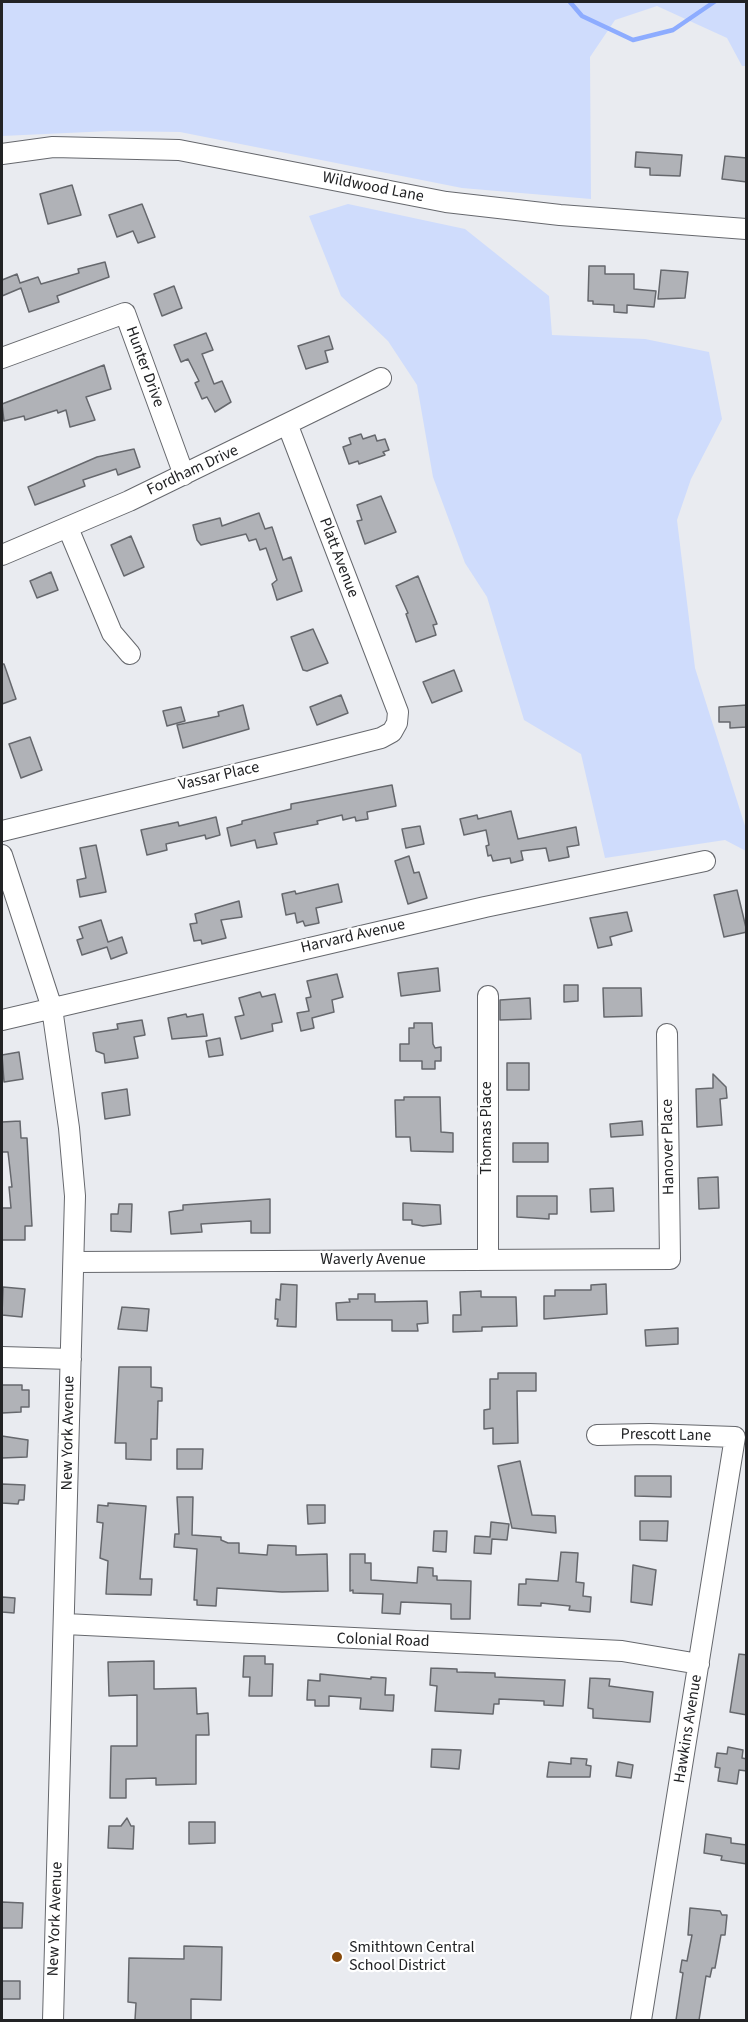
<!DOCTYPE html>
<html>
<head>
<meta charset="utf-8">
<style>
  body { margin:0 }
  #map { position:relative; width:748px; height:2022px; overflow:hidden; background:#e9ebf0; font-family:"Source Sans 3",sans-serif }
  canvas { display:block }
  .frame { position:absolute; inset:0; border:3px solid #222325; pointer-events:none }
</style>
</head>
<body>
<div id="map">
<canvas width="748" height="2022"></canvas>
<div class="frame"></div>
</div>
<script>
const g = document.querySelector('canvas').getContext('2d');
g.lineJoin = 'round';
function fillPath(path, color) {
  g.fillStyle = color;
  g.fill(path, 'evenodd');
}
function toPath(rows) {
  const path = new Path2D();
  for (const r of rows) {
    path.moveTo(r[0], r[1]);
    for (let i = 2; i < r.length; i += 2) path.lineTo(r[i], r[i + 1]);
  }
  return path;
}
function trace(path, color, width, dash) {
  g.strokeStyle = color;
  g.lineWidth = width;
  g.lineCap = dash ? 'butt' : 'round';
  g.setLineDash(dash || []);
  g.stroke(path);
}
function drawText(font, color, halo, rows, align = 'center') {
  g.font = font + ' "Source Sans 3",sans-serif';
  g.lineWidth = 4.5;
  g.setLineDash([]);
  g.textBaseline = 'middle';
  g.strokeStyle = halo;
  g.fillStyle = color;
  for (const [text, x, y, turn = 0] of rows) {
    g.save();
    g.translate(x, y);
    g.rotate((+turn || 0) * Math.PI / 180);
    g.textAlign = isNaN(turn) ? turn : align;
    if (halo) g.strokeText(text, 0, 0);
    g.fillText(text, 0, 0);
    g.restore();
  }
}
const green = toPath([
  [2,2,746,2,746,66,742,66,727,38,657,6,615,20,590,57,591,199,462,188,180,132,110,131,2,136],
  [348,204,465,229,549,296,552,335,645,339,709,352,722,419,691,479,677,520,695,668,746,829,746,851,725,840,605,858,581,754,524,720,487,597,465,563,433,477,417,385,388,341,341,296,309,216]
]);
const stream = toPath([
  [570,2,582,16,633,40,673,30,714,2]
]);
const building = toPath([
  [636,152,682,155,680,176,650,175,650,168,635,167,636,152],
  [725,156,747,158,747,182,722,179,725,156],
  [72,185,81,215,48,224,40,194,72,185],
  [142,204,155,237,138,243,133,231,117,237,109,215,142,204],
  [105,262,109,277,57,296,59,302,29,312,21,288,2,296,2,280,17,274,20,283,38,277,41,284,79,273,78,269,105,262],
  [589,266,605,266,605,274,634,274,634,289,656,291,654,307,627,305,627,313,614,312,614,305,593,304,593,301,588,301,589,266],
  [661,270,688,272,685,298,658,299,661,270],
  [174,286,182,308,162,316,154,294,174,286],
  [206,333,213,350,202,354,214,384,222,381,231,402,215,412,207,397,202,399,195,383,199,381,188,359,181,362,174,345,206,333],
  [329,336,333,349,325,351,328,362,306,369,298,346,329,336],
  [104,365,111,389,86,397,95,420,70,427,66,410,58,413,57,410,25,420,24,416,4,421,2,404,104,365],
  [361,434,363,439,375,435,377,441,385,439,389,450,383,452,385,455,359,464,358,461,349,464,343,447,351,444,349,438,361,434],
  [134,449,140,467,118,475,116,469,83,480,85,486,35,505,28,487,97,457,134,449],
  [381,496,396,532,365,544,357,521,362,520,357,505,381,496],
  [259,513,265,529,272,527,283,560,291,557,302,591,277,600,272,584,277,580,266,548,260,550,256,539,249,541,246,534,201,545,197,540,193,525,220,518,222,526,259,513],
  [131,536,144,567,124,576,111,545,131,536],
  [51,572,58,590,37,598,30,581,51,572],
  [418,576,437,624,433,625,436,635,416,642,406,614,408,613,396,586,418,576],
  [313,629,328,663,307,671,303,670,291,637,313,629],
  [2,664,4,664,16,699,2,704,2,664],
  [454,670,462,691,432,703,423,682,454,670],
  [341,695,348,713,317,725,310,707,341,695],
  [243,705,249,729,183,748,177,725,219,716,218,712,243,705],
  [747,705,747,727,730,728,730,722,719,722,719,707,747,705],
  [181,707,185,721,167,726,163,711,181,707],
  [30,737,42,770,21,778,9,744,30,737],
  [392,785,396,806,367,812,368,819,356,821,355,817,343,820,342,815,317,821,318,824,274,833,277,844,257,848,255,840,231,846,227,828,242,824,242,821,291,809,291,804,392,785],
  [511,811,518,839,576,827,579,845,567,847,569,857,549,861,546,848,521,851,523,860,511,863,510,858,493,861,491,855,488,856,486,846,489,845,486,830,464,835,460,819,477,815,478,819,511,811],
  [216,817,220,835,206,839,205,835,166,844,167,850,147,855,141,830,178,822,179,826,216,817],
  [420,826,424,844,406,848,402,829,420,826],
  [96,845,106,892,80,897,77,880,86,878,80,848,96,845],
  [409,856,414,873,419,872,427,898,408,904,395,861,409,856],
  [338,884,342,902,316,908,319,923,305,926,303,921,297,923,295,913,286,915,282,894,295,891,296,894,338,884],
  [737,890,747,932,724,937,714,895,737,890],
  [239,901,242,917,221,920,226,938,202,944,201,940,194,941,190,924,197,923,195,914,239,901],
  [627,912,632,931,610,937,612,945,598,948,590,918,627,912],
  [101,920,108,942,122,937,127,953,111,959,107,947,82,955,77,940,83,938,79,927,101,920],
  [438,968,440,991,401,996,398,973,438,968],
  [337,974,343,997,332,1000,334,1012,312,1018,314,1028,301,1031,297,1013,309,1011,306,998,311,997,307,981,337,974],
  [564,985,578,985,578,1001,564,1002,564,985],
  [603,988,641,988,642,1016,604,1017,603,988],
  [260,992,262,997,275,994,282,1022,272,1024,273,1031,241,1039,235,1017,244,1015,239,998,260,992],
  [530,998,531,1019,500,1020,500,1000,530,998],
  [186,1014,187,1017,203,1014,207,1036,172,1039,168,1018,186,1014],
  [142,1020,145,1035,134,1037,138,1058,105,1063,104,1054,96,1051,93,1033,118,1029,117,1024,142,1020],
  [414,1023,432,1023,433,1044,435,1048,441,1047,441,1061,435,1061,435,1069,422,1069,422,1061,400,1061,400,1044,409,1044,409,1028,414,1028,414,1023],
  [220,1038,223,1055,209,1057,206,1041,220,1038],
  [19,1052,23,1079,4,1082,2,1055,19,1052],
  [507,1063,529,1063,529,1090,507,1090,507,1063],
  [713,1074,726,1087,727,1098,720,1099,722,1125,697,1127,696,1089,713,1088,713,1074],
  [127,1089,130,1115,105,1119,102,1093,127,1089],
  [404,1097,440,1097,441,1132,453,1133,453,1152,411,1151,410,1137,396,1137,395,1100,404,1100,404,1097],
  [20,1121,21,1138,27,1138,32,1226,25,1226,25,1240,2,1240,2,1208,11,1208,9,1187,12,1187,8,1152,2,1152,2,1122,20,1121],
  [642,1121,643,1135,611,1137,610,1124,642,1121],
  [513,1143,548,1143,548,1162,513,1162,513,1143],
  [718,1177,719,1208,699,1209,698,1178,718,1177],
  [613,1188,614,1211,591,1212,590,1189,613,1188],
  [517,1196,557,1196,557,1214,549,1214,549,1219,517,1217,517,1196],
  [270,1199,270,1233,251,1233,251,1221,201,1224,202,1232,171,1234,169,1212,183,1210,183,1205,270,1199],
  [403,1203,440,1205,441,1224,423,1226,412,1224,412,1220,403,1220,403,1203],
  [119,1204,132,1204,131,1232,111,1231,111,1214,118,1214,119,1204],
  [281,1284,297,1285,296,1327,277,1326,278,1319,275,1319,276,1299,280,1300,281,1284],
  [606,1284,607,1314,544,1319,544,1296,555,1296,555,1290,591,1290,591,1285,606,1284],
  [3,1287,25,1289,22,1317,2,1315,3,1287],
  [481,1291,481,1297,516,1297,517,1326,482,1327,482,1331,453,1332,453,1315,461,1315,460,1292,481,1291],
  [358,1294,375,1294,375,1302,427,1301,428,1323,417,1324,418,1331,392,1331,392,1320,337,1320,336,1303,350,1302,349,1299,358,1299,358,1294],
  [122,1307,149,1309,147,1331,118,1329,122,1307],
  [678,1328,678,1344,646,1346,645,1330,678,1328],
  [119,1367,151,1367,151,1387,162,1388,162,1401,158,1401,157,1439,151,1439,151,1460,126,1459,126,1443,115,1443,119,1367],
  [498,1373,536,1373,536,1391,517,1391,518,1443,493,1444,493,1428,484,1429,484,1410,490,1409,490,1379,498,1379,498,1373],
  [2,1385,22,1385,22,1390,29,1390,29,1407,21,1407,21,1412,2,1413,2,1385],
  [2,1436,28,1440,27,1457,2,1458,2,1436],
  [177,1449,203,1449,202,1469,177,1469,177,1449],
  [520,1461,532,1515,555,1516,556,1533,512,1528,498,1466,520,1461],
  [635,1476,671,1476,671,1497,635,1496,635,1476],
  [2,1484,25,1485,24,1500,19,1500,18,1504,2,1503,2,1484],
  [177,1497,193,1497,192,1535,221,1537,221,1540,228,1543,239,1543,239,1553,267,1555,268,1545,296,1546,296,1555,327,1554,328,1591,282,1592,217,1588,216,1606,197,1605,197,1600,194,1600,197,1549,174,1547,175,1534,179,1534,177,1497],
  [108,1503,146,1506,140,1579,152,1579,151,1595,106,1594,108,1561,100,1558,103,1523,97,1522,98,1505,108,1506,108,1503],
  [307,1505,325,1505,325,1523,308,1524,307,1505],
  [640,1521,668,1521,667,1541,640,1540,640,1521],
  [491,1522,509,1524,507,1540,492,1539,491,1554,474,1553,475,1536,490,1537,491,1522],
  [434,1531,447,1531,446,1552,433,1551,434,1531],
  [561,1552,578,1553,576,1582,584,1583,583,1596,591,1597,590,1612,569,1610,570,1606,541,1603,541,1606,518,1605,519,1584,526,1584,526,1579,558,1581,561,1552],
  [350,1554,365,1554,365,1563,371,1563,371,1580,417,1583,418,1567,433,1568,433,1576,437,1576,437,1580,471,1581,470,1619,451,1619,451,1604,401,1602,400,1614,382,1613,383,1594,353,1593,353,1590,350,1591,350,1554],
  [633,1565,656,1570,652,1605,631,1602,633,1565],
  [2,1597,15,1598,14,1613,2,1612,2,1597],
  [739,1654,747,1655,747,1715,730,1712,739,1654],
  [244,1656,265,1656,265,1664,273,1664,272,1696,249,1696,250,1677,243,1677,244,1656],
  [154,1661,154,1689,196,1688,197,1714,208,1713,209,1735,196,1735,196,1784,156,1785,156,1778,126,1779,126,1798,110,1798,111,1746,137,1746,137,1695,109,1696,108,1662,154,1661],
  [431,1668,457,1669,457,1672,495,1673,495,1677,565,1680,563,1706,544,1705,544,1701,499,1699,499,1704,494,1704,493,1714,435,1711,437,1686,430,1685,431,1668],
  [320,1674,371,1679,371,1677,386,1678,385,1695,394,1695,393,1711,360,1709,361,1698,329,1696,329,1706,315,1706,315,1700,307,1700,308,1680,320,1681,320,1674],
  [590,1678,610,1679,609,1686,653,1692,650,1722,593,1718,593,1709,588,1708,590,1678],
  [728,1747,743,1750,742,1758,747,1759,747,1771,739,1770,737,1784,718,1781,720,1768,715,1767,717,1753,727,1754,728,1747],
  [432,1749,461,1750,459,1769,431,1767,432,1749],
  [571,1758,587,1759,586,1765,591,1766,590,1777,547,1777,549,1762,571,1764,571,1758],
  [618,1762,633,1765,631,1778,616,1776,618,1762],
  [127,1818,131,1826,134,1826,133,1849,108,1848,109,1826,121,1826,127,1818],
  [189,1822,215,1822,215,1843,189,1844,189,1822],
  [706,1834,731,1838,731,1843,747,1845,747,1864,721,1860,722,1856,704,1853,706,1834],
  [2,1902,23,1903,22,1928,2,1928,2,1902],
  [690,1908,720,1911,722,1915,727,1915,725,1935,721,1935,715,1968,712,1968,710,1977,706,1976,699,2020,676,2020,683,1973,680,1972,682,1960,687,1961,692,1935,688,1935,690,1908],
  [184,1946,222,1947,221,2000,191,1999,191,2020,135,2020,136,2003,128,2002,129,1958,184,1959,184,1946],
  [2,1981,20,1981,20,1999,2,1999,2,1981]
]);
const minor = toPath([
  [2,154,53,147,179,150,446,202,560,215,746,229],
  [2,358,125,313,184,475],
  [68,528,112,633,130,654],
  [2,555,129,501,381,378],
  [2,831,318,754,381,738,392,732,397,723,398,712,288,426],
  [2,855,52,1008,69,1128,75,1196,53,2020],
  [488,996,488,1259],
  [2,1020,485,907,705,861],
  [75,1262,670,1259,667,1034],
  [2,1357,71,1359],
  [597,1435,649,1434,735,1437,641,2020],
  [65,1624,622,1651,699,1664]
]);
const markers = [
  [337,1957,6,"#87490c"]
];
const streetNames = [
  ["Wildwood Lane",373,188,11],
  ["Hunter Drive",144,367,70],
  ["Fordham Drive",193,471,-25],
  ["Platt Avenue",338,558,69],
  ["Vassar Place",219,777,-13],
  ["Harvard Avenue",353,937,-13],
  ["Thomas Place",487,1128,-90],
  ["Hanover Place",669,1147,-91],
  ["Waverly Avenue",373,1260],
  ["New York Avenue",69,1433,-89],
  ["Prescott Lane",666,1436,1],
  ["Colonial Road",383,1641,2],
  ["Hawkins Avenue",689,1729,-81],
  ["New York Avenue",56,1919,-88]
];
const poiNames = [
  ["Smithtown Central",349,1948],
  ["School District",349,1966]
];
fillPath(green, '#cfdcfc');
trace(stream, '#8dacff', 4.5);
fillPath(building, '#b0b2b7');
trace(building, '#66686d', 1.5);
trace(minor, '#66686d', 22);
trace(minor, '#fff', 20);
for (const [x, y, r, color] of markers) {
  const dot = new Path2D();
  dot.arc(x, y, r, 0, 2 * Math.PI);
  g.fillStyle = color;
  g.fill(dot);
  trace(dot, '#fff', 2);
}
drawText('16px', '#222325', '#fff', streetNames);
drawText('16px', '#222325', '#fff', poiNames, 'left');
</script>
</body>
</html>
